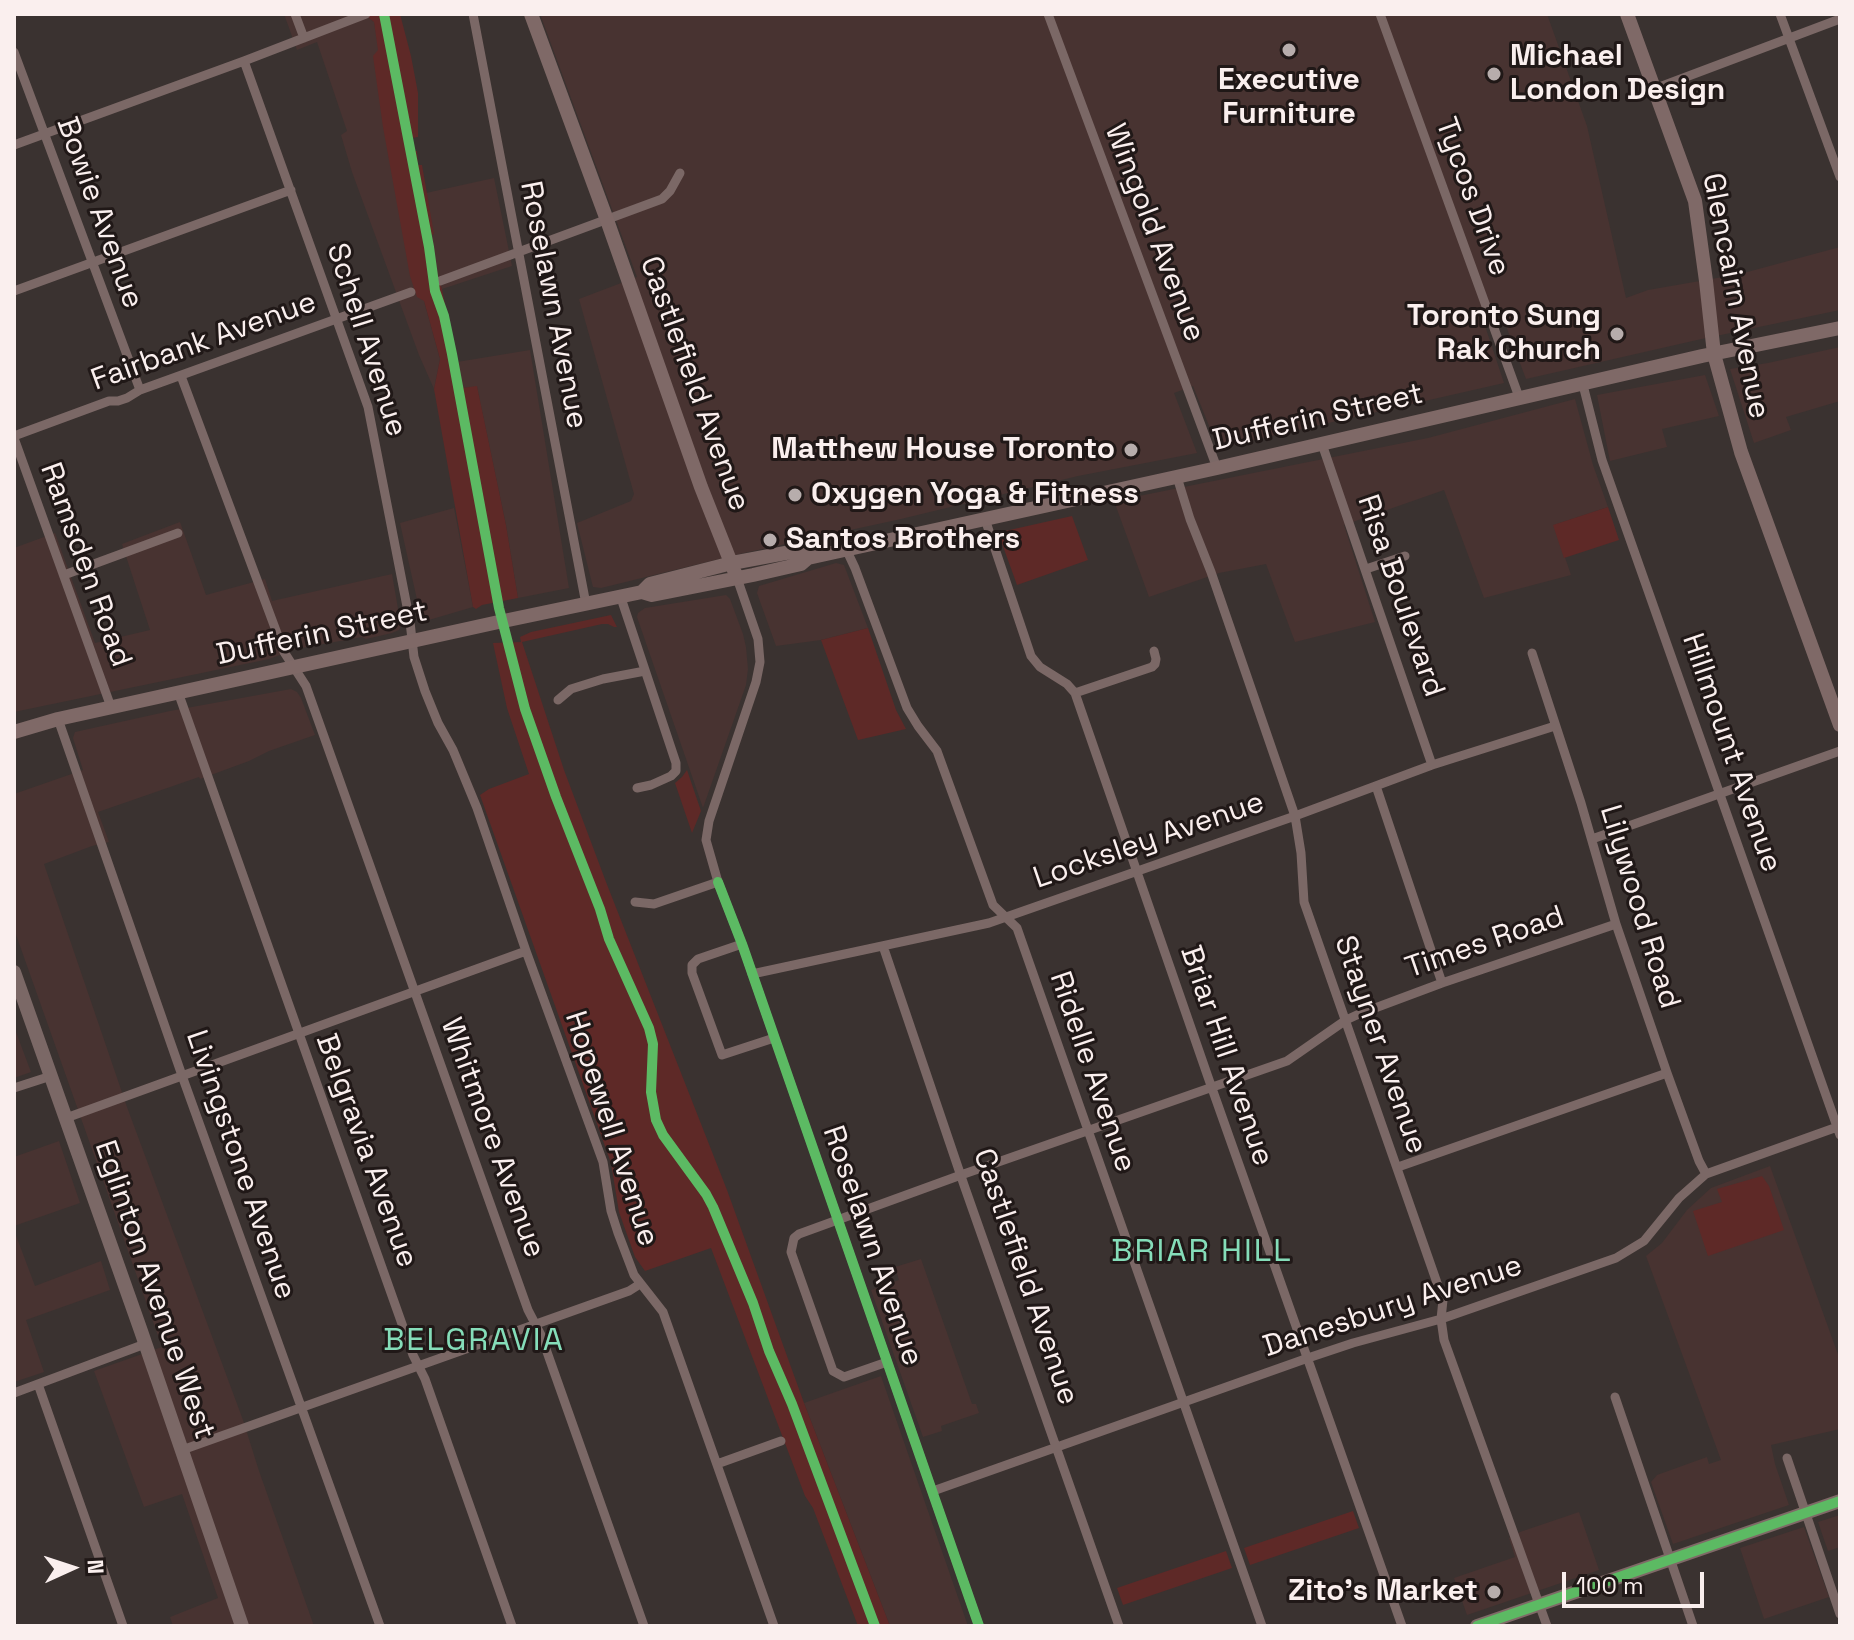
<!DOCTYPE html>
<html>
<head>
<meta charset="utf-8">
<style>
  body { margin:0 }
  #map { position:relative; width:1854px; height:1640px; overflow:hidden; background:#3a3230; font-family:"Space Grotesk",sans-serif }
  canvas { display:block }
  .frame { position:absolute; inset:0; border:16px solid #faefee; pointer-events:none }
  .north { position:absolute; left:32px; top:1528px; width:80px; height:80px; -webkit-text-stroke:6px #201817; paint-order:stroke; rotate:87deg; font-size:22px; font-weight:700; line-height:32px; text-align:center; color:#faefee }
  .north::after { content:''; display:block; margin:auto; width:28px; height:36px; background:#faefee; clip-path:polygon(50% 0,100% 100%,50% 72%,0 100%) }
  .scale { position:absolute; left:1562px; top:1572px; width:142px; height:36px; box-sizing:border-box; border:4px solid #faefee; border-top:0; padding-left:10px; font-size:24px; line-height:28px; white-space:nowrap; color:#faefee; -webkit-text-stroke:6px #201817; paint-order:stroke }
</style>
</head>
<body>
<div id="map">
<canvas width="1854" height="1640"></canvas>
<div class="frame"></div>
<div class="north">N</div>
<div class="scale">100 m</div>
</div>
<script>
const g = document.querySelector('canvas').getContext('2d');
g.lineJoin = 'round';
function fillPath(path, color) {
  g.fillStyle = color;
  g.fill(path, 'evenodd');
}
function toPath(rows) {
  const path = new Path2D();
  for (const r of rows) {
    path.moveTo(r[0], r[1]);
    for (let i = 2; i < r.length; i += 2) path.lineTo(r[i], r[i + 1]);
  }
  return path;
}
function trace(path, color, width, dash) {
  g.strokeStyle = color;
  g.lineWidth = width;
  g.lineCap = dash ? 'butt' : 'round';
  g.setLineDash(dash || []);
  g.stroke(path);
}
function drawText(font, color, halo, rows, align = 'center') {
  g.font = font + ' "Space Grotesk",sans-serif';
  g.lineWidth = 6;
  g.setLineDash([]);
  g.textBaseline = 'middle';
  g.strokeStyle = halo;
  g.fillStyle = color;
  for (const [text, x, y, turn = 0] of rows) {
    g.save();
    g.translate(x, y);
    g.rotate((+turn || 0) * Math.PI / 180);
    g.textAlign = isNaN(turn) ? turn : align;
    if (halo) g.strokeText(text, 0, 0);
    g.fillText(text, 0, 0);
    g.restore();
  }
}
const built = toPath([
  [284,14,364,14,374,22,424,301,440,359,434,389,419,355,352,172,341,135,347,131,317,42,297,50],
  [540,14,1547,14,1587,126,1626,298,1648,290,1740,274,1840,247,1840,310,1697,340,1526,379,1503,318,1484,323,1504,383,1218,448,1193,386,1174,393,1197,453,1078,476,901,519,744,553,601,588,593,587,577,523,631,501,634,494,579,299,637,277],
  [494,178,512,266,442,289,436,273,429,235,433,234,426,193],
  [1840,347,1840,401,1786,417,1791,430,1754,443,1730,369,1768,363],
  [530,350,569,588,518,598,506,525,477,387,463,388,457,362],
  [1705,375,1719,416,1662,429,1667,447,1610,461,1597,395],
  [1575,399,1593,465,1608,507,1554,525,1571,575,1484,598,1444,490,1344,525,1375,622,1295,642,1266,564,1219,573,1149,597,1114,501,1428,438],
  [454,508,473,607,422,622,400,523],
  [180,522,206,595,265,579,272,601,392,574,401,626,399,630,392,633,366,639,362,637,296,649,269,659,14,712,14,548,55,533,95,643,150,630,122,544],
  [836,563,844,565,868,628,821,640,776,646,757,593,759,586],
  [726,595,730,599,743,634,746,647,748,669,746,685,703,808,637,617,638,613,645,608],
  [291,689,297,692,301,698,315,735,269,751,249,761,200,779,199,777,98,812,109,842,92,846,44,864,127,1107,243,1420,259,1471,314,1626,173,1626,170,1617,218,1598,182,1494,144,1507,94,1371,162,1347,14,929,14,794,83,770,73,738,75,732,170,711],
  [16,1032,31,1072,14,1078,14,1033],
  [59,1141,80,1203,14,1226,14,1157],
  [1770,1166,1840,1360,1840,1429,1771,1445,1775,1464,1789,1505,1673,1544,1651,1482,1657,1475,1707,1457,1709,1464,1721,1460,1646,1256,1662,1243,1687,1210,1711,1188],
  [14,1230,35,1286,101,1261,110,1290,26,1320,44,1372,14,1382],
  [921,1259,972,1404,976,1404,979,1413,941,1426,942,1431,923,1437,871,1290,899,1280,895,1267],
  [881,1376,968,1626,890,1626,804,1403],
  [1579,1512,1599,1570,1467,1615,1454,1578,1515,1557,1509,1538,1520,1532],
  [1840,1515,1840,1547,1828,1551,1818,1522],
  [1804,1527,1829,1597,1764,1619,1740,1548]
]);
const green = toPath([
  [364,14,400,14,411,56,418,93,418,137,412,138,414,151,417,151,418,165,422,165,434,234,429,236,436,272,442,289,462,388,477,386,506,525,518,598,482,605,476,609,473,607,434,389,440,359,424,301,417,297,410,276,383,127,373,56,378,50,374,22],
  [1608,507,1619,540,1564,558,1553,525],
  [1072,516,1088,560,1017,585,1000,538,1003,536,1005,531],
  [611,615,617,627,614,627,608,624,602,624,522,642,564,770,606,882,727,1190,804,1403,890,1626,858,1626,813,1508,805,1496,711,1248,645,1271,635,1257,619,1212,611,1163,480,795,489,789,529,774,507,708,493,643,521,642,520,637,531,632],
  [868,628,896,710,906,729,858,740,821,640],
  [687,770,701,811,692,833,675,783,682,777],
  [1762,1176,1769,1186,1784,1230,1708,1256,1693,1211,1722,1202,1717,1189],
  [1353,1511,1359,1528,1250,1565,1244,1548],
  [1226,1551,1232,1568,1123,1605,1117,1588]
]);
const street = toPath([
  [295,14,304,38],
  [473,14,586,604],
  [1048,14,1217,468],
  [1380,14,1519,397],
  [1780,14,1840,177],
  [14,52,140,390],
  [244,61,368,407,410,622,414,657,425,691,438,723,453,750,477,808,526,951,603,1162,611,1211,618,1233,634,1275,663,1312,774,1626],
  [1654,89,1840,19],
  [14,145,244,61,366,14],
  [440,281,662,199,670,191,680,173],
  [14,291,291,190],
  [181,376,284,652,306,686,528,1310,541,1335,644,1626],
  [1583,385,1602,460,1840,1135],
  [14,436,109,401,118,401,127,398,140,390,411,292],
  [14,438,111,707],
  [1322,444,1432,765],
  [1177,477,1190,519,1211,572,1295,816,1301,853,1304,902,1443,1300,1441,1319,1444,1340,1547,1626],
  [985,519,1031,656,1040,667,1067,684,1075,693,1208,1077,1402,1626],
  [847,551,855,568,907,708,918,726,937,751,993,905,1017,928,1262,1626],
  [1366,569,1405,556],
  [64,575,178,533],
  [737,578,758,639,760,662,756,682,709,821,706,840,718,882,742,944,979,1626],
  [621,598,676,763,676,771,671,776,651,785,637,788],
  [1532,653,1581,803,1616,924,1667,1073,1699,1161,1706,1174],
  [178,692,413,1355,425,1379,512,1626],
  [1075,693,1152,667,1155,664,1156,659,1154,651],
  [558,700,571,689,603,679,645,671],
  [58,719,185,1084,380,1626],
  [1376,786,1442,983],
  [1592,839,1840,751],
  [635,902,654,904,718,882],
  [742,944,698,959,692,965,692,973,722,1055,774,1038],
  [883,946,964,1185,1119,1626],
  [752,974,989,923,1295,816,1432,765,1555,726],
  [14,1088,51,1076],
  [66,1118,526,951],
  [1398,1167,1667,1073],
  [887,1362,844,1377,833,1371,791,1252,794,1238,799,1234,961,1175,1287,1061,1346,1020,1359,1014,1442,983,1616,924],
  [38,1384,123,1626],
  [14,1393,145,1344],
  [1615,1397,1693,1626],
  [182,1450,629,1291,640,1284],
  [1787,1458,1840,1614],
  [717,1464,781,1441],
  [933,1491,1308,1358,1353,1343,1441,1319,1616,1258,1644,1241,1679,1198,1706,1174,1840,1126]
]);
const secondary = toPath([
  [531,14,607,220,701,487,737,578],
  [1627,14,1695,201,1706,281,1714,354,1741,452,1840,725],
  [642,592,650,584,732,563,796,551,808,558],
  [14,732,58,719,494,623,642,592,652,595,753,575,801,564,808,558,1217,468,1702,356,1840,328],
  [1477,1626,1840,1501]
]);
const primary = toPath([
  [14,972,141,1331,242,1626]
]);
const cycleway = toPath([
  [384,14,429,247,435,291,444,316,452,354,499,608,525,709,556,797,600,909,609,939,649,1028,653,1044,651,1092,656,1120,663,1135,706,1194,713,1207,753,1303,769,1351,792,1404,875,1626],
  [718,882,742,944,979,1626],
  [1477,1626,1840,1501]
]);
const markers = [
  [1289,50,8,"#b7adac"],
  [1494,74,8,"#b7adac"],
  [1617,334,8,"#b7adac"],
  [1131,450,8,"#b7adac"],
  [795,495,8,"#b7adac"],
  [770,540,8,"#b7adac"],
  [1494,1592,8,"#b7adac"]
];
const poiNames = [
  ["Michael",1510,57],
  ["London Design",1510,91],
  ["Executive",1289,81,"center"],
  ["Furniture",1289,115,"center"],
  ["Toronto Sung",1601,317,"right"],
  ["Rak Church",1601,351,"right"],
  ["Matthew House Toronto",1115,450,"right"],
  ["Oxygen Yoga & Fitness",811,495],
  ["Santos Brothers",786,540],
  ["Zito's Market",1478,1592,"right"]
];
const streetNames = [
  ["Tycos Drive",1472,197,70],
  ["Bowie Avenue",99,213,70],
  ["Wingold Avenue",1154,233,69],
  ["Glencairn Avenue",1735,296,79],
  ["Roselawn Avenue",553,305,79],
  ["Schell Avenue",366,340,72],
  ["Fairbank Avenue",204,342,-20],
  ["Castlefield Avenue",694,384,70],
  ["Dufferin Street",1318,418,-13],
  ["Ramsden Road",85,565,70],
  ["Risa Boulevard",1400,596,71],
  ["Dufferin Street",322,634,-12],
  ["Hillmount Avenue",1731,753,71],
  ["Locksley Avenue",1149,841,-19],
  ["Lilywood Road",1639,907,73],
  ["Times Road",1485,943,-19],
  ["Stayner Avenue",1380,1045,71],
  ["Briar Hill Avenue",1226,1056,71],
  ["Ridelle Avenue",1092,1072,71],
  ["Hopewell Avenue",611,1129,72],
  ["Whitmore Avenue",492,1138,70],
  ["Belgravia Avenue",366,1151,70],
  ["Livingstone Avenue",240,1165,71],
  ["Roselawn Avenue",872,1246,71],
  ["Castlefield Avenue",1025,1277,71],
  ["Eglinton Avenue West",154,1290,71],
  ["Danesbury Avenue",1393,1307,-18]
];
const neighbourhoodNames = [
  ["BRIAR HILL",1202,1252],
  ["BELGRAVIA",474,1341]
];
fillPath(built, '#483331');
fillPath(green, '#5e2927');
trace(street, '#7b6866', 9);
trace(secondary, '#7f6967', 14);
trace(primary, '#7b6866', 14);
trace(cycleway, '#5cba63', 10);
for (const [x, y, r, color] of markers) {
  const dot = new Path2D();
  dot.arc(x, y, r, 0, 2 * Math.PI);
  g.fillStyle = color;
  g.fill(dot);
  trace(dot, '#201817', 3);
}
drawText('bold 30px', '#faefee', '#201817', poiNames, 'left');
drawText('30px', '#faefee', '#201817', streetNames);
g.letterSpacing = '2px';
drawText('32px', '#85ddb9', '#201817', neighbourhoodNames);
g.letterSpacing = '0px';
</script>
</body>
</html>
